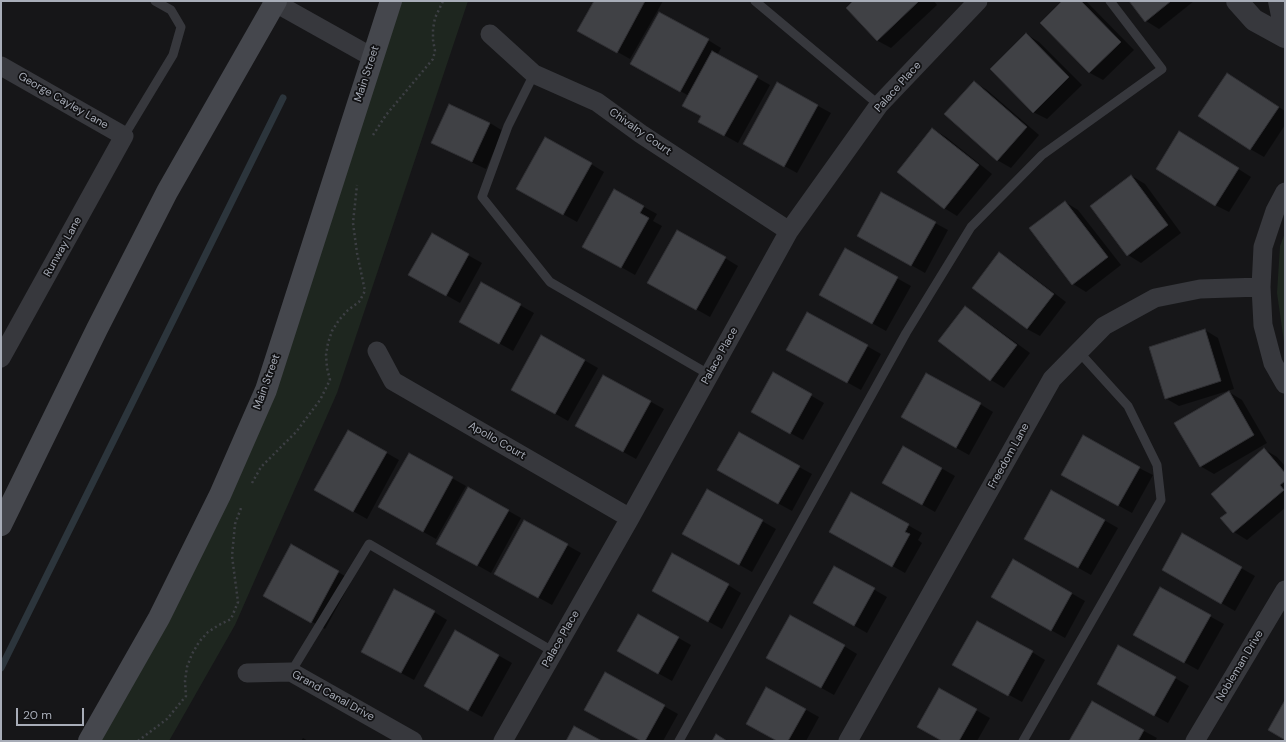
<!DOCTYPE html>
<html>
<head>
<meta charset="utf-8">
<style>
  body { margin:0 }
  #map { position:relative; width:1286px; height:742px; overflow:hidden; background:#161618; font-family:"DM Sans",sans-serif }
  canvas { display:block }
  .frame { position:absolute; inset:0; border:2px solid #a8adb8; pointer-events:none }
  .scale { position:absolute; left:16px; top:708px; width:68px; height:18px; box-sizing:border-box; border:2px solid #a8adb8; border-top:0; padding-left:5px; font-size:12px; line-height:14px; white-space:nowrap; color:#a8adb8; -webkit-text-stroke:3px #111113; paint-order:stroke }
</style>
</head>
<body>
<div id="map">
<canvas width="1286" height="742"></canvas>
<div class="frame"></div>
<div class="scale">20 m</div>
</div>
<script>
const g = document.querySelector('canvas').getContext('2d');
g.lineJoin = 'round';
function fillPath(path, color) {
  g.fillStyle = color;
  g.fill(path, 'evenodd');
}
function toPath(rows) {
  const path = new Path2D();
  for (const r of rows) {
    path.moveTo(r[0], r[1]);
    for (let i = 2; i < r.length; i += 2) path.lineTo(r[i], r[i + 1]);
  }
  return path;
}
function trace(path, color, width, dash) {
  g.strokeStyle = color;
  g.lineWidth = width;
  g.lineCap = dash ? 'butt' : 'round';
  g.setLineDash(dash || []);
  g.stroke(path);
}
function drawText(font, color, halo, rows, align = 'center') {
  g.font = font + ' "DM Sans",sans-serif';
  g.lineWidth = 3.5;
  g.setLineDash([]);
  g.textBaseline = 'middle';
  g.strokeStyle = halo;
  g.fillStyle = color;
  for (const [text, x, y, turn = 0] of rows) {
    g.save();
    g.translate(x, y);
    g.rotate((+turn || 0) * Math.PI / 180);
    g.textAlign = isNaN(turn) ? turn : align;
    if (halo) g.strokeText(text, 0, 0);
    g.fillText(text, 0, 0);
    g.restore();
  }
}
const green = toPath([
  [400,1,468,1,337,393,235,625,169,741,100,741,181,594],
  [1285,233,1285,349,1277,293,1280,246]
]);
const shadow = toPath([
  [595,1,663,1,630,59,591,37],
  [855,1,934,1,937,5,891,48,878,41,847,8],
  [1064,1,1086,1,1134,50,1103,80,1090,73,1041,23],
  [1130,1,1194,1,1159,29,1146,21],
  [1026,34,1039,42,1082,85,1047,119,1033,112],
  [708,40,721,48,717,55,770,85,738,143,699,121,702,116,689,96,645,71],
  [1227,74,1285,111,1285,125,1264,157,1250,149],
  [974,82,987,90,1039,135,1011,168,997,160],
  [778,84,831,113,797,173,744,144],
  [449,105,490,123,503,131,486,169,445,150,432,143],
  [933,129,946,137,992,174,957,216,944,208],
  [1193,140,1251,177,1229,212,1215,205],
  [591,164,604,172,577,222,531,196],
  [1132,176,1145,184,1181,233,1141,263,1128,255],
  [615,191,657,214,653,221,662,226,635,275,584,246],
  [1065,202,1078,210,1121,265,1086,292,1073,284],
  [935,223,948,230,925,273,872,243],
  [432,235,482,263,460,303,410,275],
  [845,249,911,286,886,331,834,302],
  [999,254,1012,261,1066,302,1040,336,1027,329],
  [725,258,738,266,710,317,662,290],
  [482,284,534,313,513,351,461,322],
  [965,307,978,315,1030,353,1004,388,991,380,939,341],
  [808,313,881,354,861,390,801,357],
  [1205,330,1218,338,1234,389,1179,406,1165,398],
  [584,360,598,368,568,421,512,389],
  [773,374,824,403,803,440,752,412],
  [604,376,664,409,636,459,589,433],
  [1229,392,1242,400,1267,443,1214,474,1200,466],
  [980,404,993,412,969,455,915,425],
  [348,431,399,460,367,519,315,490],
  [904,447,955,476,935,512,884,483],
  [1264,449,1277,457,1285,466,1285,508,1247,540,1234,532,1228,513],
  [409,454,466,486,436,539,393,515],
  [799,467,812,474,792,511,732,478],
  [1139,468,1153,475,1132,513,1076,482],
  [468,488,521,518,491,573,438,543],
  [708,490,776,529,752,572,697,541],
  [852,494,922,533,918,540,922,543,905,573,844,539],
  [1104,520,1118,528,1091,575,1039,546],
  [524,521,581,553,552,605,508,581],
  [1183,535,1255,576,1235,611,1163,569],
  [292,546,352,580,325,629,276,602],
  [1013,560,1085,601,1065,638,992,597],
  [835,567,887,597,867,633,815,603],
  [728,585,741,593,722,629,666,598],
  [1160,589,1224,624,1198,670,1148,642],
  [434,612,447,620,414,680,375,659],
  [638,615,691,645,672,681,618,651],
  [455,631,512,663,482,717,438,693],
  [844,646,857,654,834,695,780,665],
  [1032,652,1045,660,1022,702,967,672],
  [605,673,678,714,663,741,642,741],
  [1175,678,1189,686,1168,723,1111,691],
  [767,688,819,717,806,741,778,741],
  [939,689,990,718,977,741,944,741],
  [1144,731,1157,738,1155,741,1071,741],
  [303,738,308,741,301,741]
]);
const stream = toPath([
  [1,668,283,98]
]);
const building = toPath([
  [594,1,645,1,617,53,577,31,594,1],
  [853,1,919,1,877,41,846,8,853,1],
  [1062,1,1081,1,1121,42,1089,73,1040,23,1062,1],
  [1129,1,1171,1,1145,22,1129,1],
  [659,12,709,39,680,92,630,64,659,12],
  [1026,33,1069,77,1033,113,990,69,1026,33],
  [712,51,758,76,724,136,698,122,701,116,682,106,712,51],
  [1227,73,1279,107,1250,150,1198,116,1227,73],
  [974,81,1027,127,997,161,944,114,974,81],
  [777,82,818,105,784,167,743,144,777,82],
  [449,104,490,123,472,162,431,143,449,104],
  [932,128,979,165,944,209,897,172,932,128],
  [1179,131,1239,168,1215,206,1156,169,1179,131],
  [545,137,592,163,563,215,516,189,545,137],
  [1131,175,1168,225,1127,256,1090,206,1131,175],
  [614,189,644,206,640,213,649,218,621,268,582,247,614,189],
  [881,192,936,222,911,266,857,236,881,192],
  [1065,201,1108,257,1072,285,1029,228,1065,201],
  [677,230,726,257,696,310,647,283,677,230],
  [432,233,469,254,446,296,408,275,432,233],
  [845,248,898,277,872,324,819,295,845,248],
  [999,252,1054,294,1027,329,972,288,999,252],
  [481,282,521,304,499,344,459,322,481,282],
  [965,306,1017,345,990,381,938,341,965,306],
  [807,312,868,345,847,383,786,350,807,312],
  [1205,329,1221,381,1165,399,1149,347,1205,329],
  [541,335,585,360,555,414,511,390,541,335],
  [773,372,812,394,790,434,751,412,773,372],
  [926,373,981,403,956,448,901,417,926,373],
  [603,375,651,401,623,452,575,426,603,375],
  [1229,391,1254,435,1200,467,1174,423,1229,391],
  [348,430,387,452,353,512,314,490,348,430],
  [739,432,800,466,778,504,717,470,739,432],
  [1083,435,1140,467,1118,506,1061,475,1083,435],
  [903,446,942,468,922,505,882,483,903,446],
  [1264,448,1285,473,1285,481,1280,485,1284,490,1233,533,1220,518,1227,513,1211,494,1264,448],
  [409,453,453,477,423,532,378,507,409,453],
  [468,487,509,510,477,566,436,544,468,487],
  [707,489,763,520,739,565,682,534,707,489],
  [1051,490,1105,520,1078,568,1024,539,1051,490],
  [851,492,909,524,905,532,910,534,892,567,829,532,851,492],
  [524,520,568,544,538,598,494,574,524,520],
  [1182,533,1242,567,1221,604,1162,570,1182,533],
  [291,544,339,571,311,623,263,596,291,544],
  [672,553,729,584,708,622,652,591,672,553],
  [1013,559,1072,593,1051,631,991,597,1013,559],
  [834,566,875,588,854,626,813,603,834,566],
  [1160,587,1211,615,1184,663,1133,635,1160,587],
  [394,589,435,611,401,673,361,652,394,589],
  [638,614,679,637,658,674,617,651,638,614],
  [790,615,845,645,821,688,766,658,790,615],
  [977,621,1033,651,1008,696,952,665,977,621],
  [455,630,499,655,468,711,424,686,455,630],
  [1118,645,1176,677,1154,716,1097,684,1118,645],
  [605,672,665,705,645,741,641,741,584,710,605,672],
  [766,687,806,709,788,741,777,741,746,724,766,687],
  [939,688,977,709,959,741,942,741,917,727,939,688],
  [1285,700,1285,740,1268,730,1285,700],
  [1092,701,1144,730,1138,741,1069,741,1092,701],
  [574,726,602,741,566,741,574,726],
  [716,734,727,741,712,741,716,734]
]);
const path = toPath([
  [373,135,386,115,433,59,435,51,433,40,433,29,435,18,443,1],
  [252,483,261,467,296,432,320,400,330,380,327,368,326,355,328,343,332,331,339,320,348,310,359,302,365,291,357,253,353,223,357,185],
  [138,741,167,719,186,696,185,681,187,667,192,654,199,642,208,632,219,625,231,619,238,602,232,556,235,524,241,508]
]);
const service = toPath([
  [755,1,879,105],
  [534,74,508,126,482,197,550,282,710,375],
  [124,136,173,55,181,27,171,10,155,1],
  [291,672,369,544,554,652],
  [679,741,906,333,971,227,1042,155,1162,69,1110,1],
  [1023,741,1161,500,1157,465,1128,406,1079,352]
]);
const minor = toPath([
  [272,1,372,57],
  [490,34,534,74,597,102,641,134,789,231],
  [1,66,124,136,1,358],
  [1285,192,1275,211,1263,247,1261,287,1263,325,1273,363,1285,384],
  [377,351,393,381,630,518],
  [247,673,291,672,413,741],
  [503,741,630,518,789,231,879,105,978,1],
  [848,741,1052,379,1104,326,1155,298,1200,289,1261,287],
  [1195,741,1285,590]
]);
const tertiary = toPath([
  [1237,1,1254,20,1285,37],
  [1279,1,1285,30]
]);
const secondary = toPath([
  [1,525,97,329,167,192,276,1],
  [89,741,159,618,220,495,266,390,391,1]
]);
const streetNames = [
  ["Main Street",367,74,-72],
  ["Palace Place",898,87,-48],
  ["George Cayley Lane",63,101,30],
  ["Chivalry Court",640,132,35],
  ["Runway Lane",63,247,-61],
  ["Palace Place",720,356,-61],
  ["Main Street",267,382,-70],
  ["Apollo Court",497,441,30],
  ["Freedom Lane",1009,456,-61],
  ["Palace Place",561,639,-60],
  ["Nobleman Drive",1240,666,-59],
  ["Grand Canal Drive",333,696,29]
];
fillPath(green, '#1e261f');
fillPath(shadow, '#0007');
trace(stream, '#2c353c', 7);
fillPath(building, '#404145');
trace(building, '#303034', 1);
trace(path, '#3d3f44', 2.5, [2, 3]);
trace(service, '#37383d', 9);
trace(minor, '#37383d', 19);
trace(tertiary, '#37383d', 22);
trace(secondary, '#45474d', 22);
drawText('11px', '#a8adb8', '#111113', streetNames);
</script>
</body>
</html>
